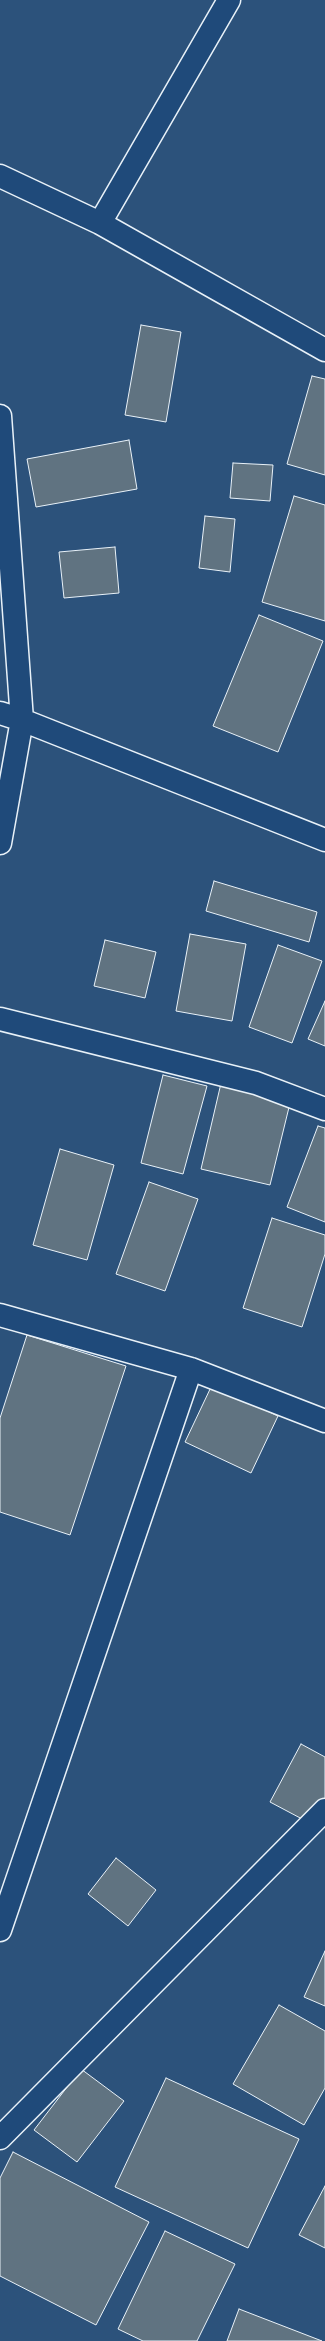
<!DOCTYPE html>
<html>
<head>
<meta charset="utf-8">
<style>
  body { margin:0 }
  canvas { display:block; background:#2c527b }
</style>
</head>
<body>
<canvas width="325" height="2341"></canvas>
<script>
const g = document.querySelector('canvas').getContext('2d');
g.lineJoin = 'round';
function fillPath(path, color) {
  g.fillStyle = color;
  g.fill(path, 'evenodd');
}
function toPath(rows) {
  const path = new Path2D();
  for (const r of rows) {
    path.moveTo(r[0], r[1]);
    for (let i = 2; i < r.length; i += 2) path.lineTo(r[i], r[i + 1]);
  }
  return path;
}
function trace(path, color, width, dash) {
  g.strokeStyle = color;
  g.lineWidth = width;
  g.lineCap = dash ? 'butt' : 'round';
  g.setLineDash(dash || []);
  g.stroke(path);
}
const building = toPath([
  [141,325,181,332,166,422,125,415,141,325],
  [312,376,325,379,325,475,287,464,312,376],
  [129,440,137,489,36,507,27,459,129,440],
  [233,463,273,465,270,501,230,498,233,463],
  [294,496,325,505,325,621,262,602,294,496],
  [205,516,235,519,230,572,199,568,205,516],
  [115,547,119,593,64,598,59,552,115,547],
  [259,615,323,641,278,752,213,726,259,615],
  [214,881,317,912,309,942,206,911,214,881],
  [190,934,246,944,232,1021,176,1011,190,934],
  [105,940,156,952,145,998,94,986,105,940],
  [278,945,322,961,292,1043,249,1027,278,945],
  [325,1001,325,1046,308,1039,325,1001],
  [163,1075,207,1086,183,1174,141,1163,163,1075],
  [222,1079,292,1095,270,1185,201,1169,222,1079],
  [318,1126,325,1128,325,1222,287,1207,318,1126],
  [60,1149,114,1165,87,1260,33,1245,60,1149],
  [149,1182,198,1199,165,1291,116,1274,149,1182],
  [272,1218,325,1235,325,1254,302,1327,243,1308,272,1218],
  [27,1335,126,1366,70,1535,0,1512,0,1418,27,1335],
  [212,1385,278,1416,251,1473,185,1442,212,1385],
  [301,1744,325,1757,325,1820,321,1829,270,1802,301,1744],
  [116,1858,156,1890,128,1926,88,1894,116,1858],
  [325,1951,325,2006,304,1997,325,1951],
  [279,2005,325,2031,325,2088,304,2125,233,2084,279,2005],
  [81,2069,124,2101,77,2162,34,2130,81,2069],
  [166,2078,299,2139,248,2248,115,2187,166,2078],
  [13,2152,149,2222,96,2325,0,2276,0,2178,13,2152],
  [325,2186,325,2248,299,2235,325,2186],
  [165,2231,235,2264,197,2341,143,2341,118,2329,165,2231],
  [239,2309,322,2341,227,2341,239,2309]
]);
const minor = toPath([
  [0,176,100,223,325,350],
  [100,223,229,0],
  [0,416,22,720,0,843],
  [0,713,22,720,325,840],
  [0,1019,256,1083,325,1109],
  [0,1315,191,1369,325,1421],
  [0,1930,191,1369],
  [0,2138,325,1810]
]);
fillPath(building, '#607381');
trace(building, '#e8f1f8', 1);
trace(minor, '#e8f1f8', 25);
trace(minor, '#1f4a7a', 22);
</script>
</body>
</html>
